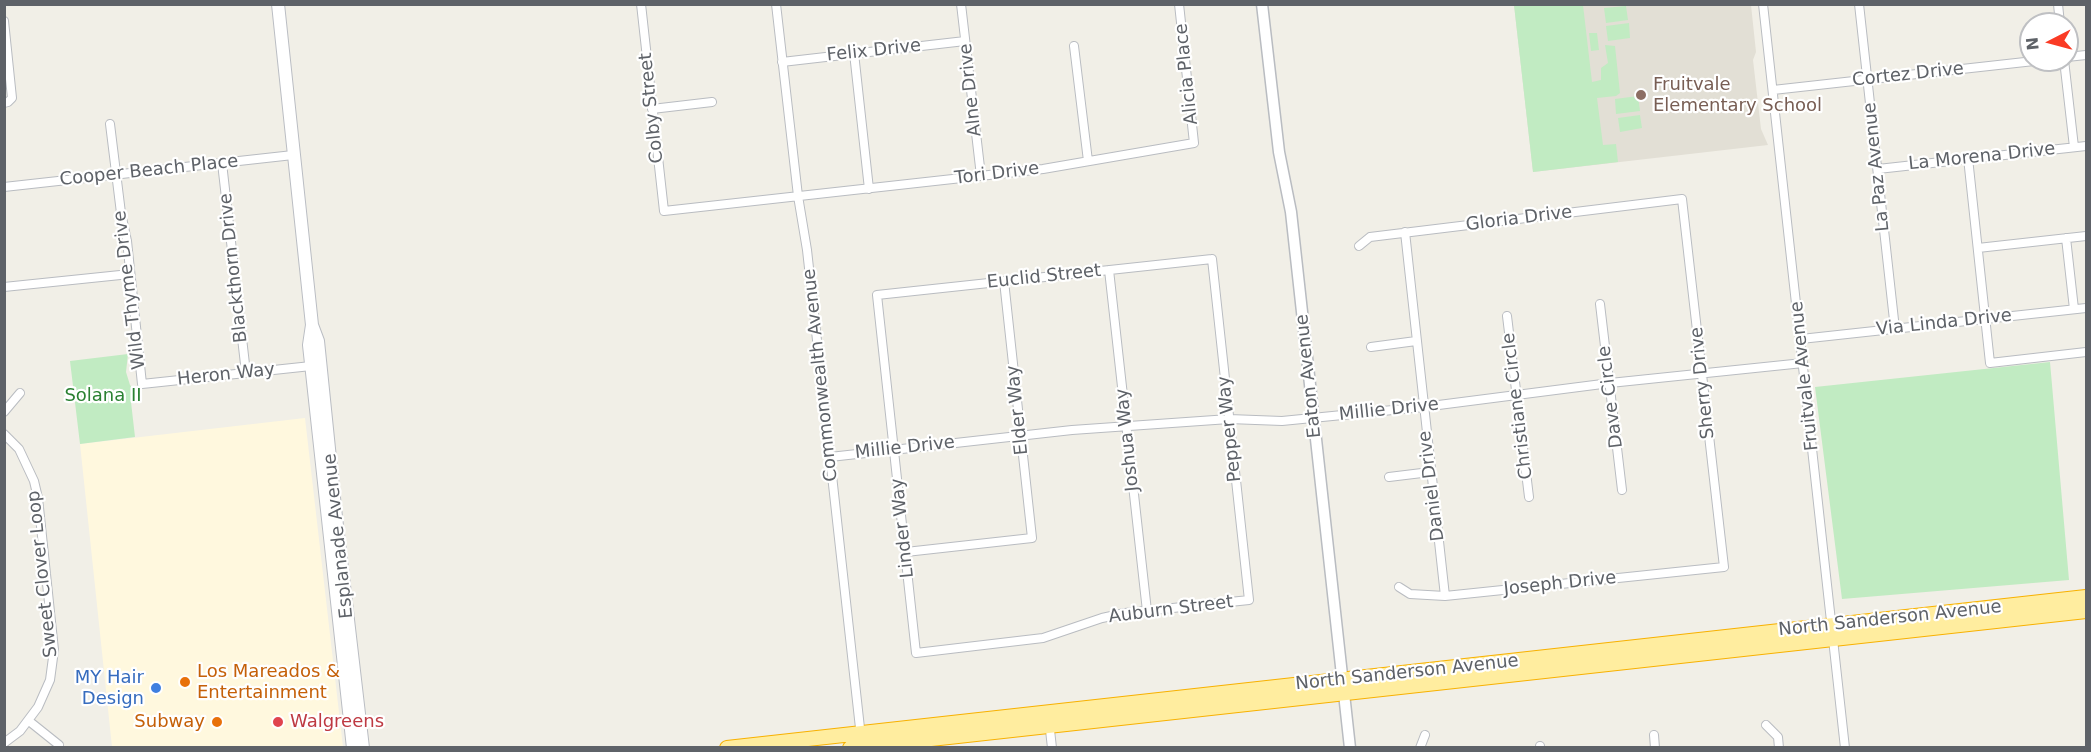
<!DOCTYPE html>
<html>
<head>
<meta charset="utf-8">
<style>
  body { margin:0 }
  #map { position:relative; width:2091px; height:752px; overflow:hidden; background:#f1efe7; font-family:"DejaVu Sans",sans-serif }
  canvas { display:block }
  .frame { position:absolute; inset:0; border:6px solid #5e6268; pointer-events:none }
  .north { position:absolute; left:2019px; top:12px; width:60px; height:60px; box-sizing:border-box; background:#fff; border:2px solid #bfc0c3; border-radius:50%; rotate:264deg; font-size:16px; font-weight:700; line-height:24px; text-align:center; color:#5e6268 }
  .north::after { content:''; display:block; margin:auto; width:21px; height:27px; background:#fa3b25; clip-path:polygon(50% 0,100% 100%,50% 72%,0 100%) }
</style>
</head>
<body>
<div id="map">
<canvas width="2091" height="752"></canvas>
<div class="frame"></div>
<div class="north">N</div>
</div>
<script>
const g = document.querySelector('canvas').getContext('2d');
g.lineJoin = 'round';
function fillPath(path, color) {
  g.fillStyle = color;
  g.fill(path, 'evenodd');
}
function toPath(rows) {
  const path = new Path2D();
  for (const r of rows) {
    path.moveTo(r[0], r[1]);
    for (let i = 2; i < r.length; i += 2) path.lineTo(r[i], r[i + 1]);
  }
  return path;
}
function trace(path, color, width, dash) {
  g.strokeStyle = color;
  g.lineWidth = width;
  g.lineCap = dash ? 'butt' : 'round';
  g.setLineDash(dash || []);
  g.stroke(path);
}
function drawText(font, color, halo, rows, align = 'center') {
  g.font = font + ' "DejaVu Sans",sans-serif';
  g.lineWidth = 4.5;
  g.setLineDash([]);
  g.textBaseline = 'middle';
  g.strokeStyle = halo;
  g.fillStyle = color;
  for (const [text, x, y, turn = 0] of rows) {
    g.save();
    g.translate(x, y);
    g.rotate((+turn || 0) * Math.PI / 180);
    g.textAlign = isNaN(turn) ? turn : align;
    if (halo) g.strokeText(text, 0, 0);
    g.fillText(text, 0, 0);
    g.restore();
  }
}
const commercial = toPath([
  [305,418,343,747,112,747,80,444]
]);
const education = toPath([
  [1514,5,1751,5,1756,52,1753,60,1761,129,1768,145,1533,172]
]);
const green = toPath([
  [1514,5,1583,5,1592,82,1601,80,1601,68,1608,63,1605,45,1615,46,1620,93,1616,96,1597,98,1603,145,1616,144,1618,162,1533,172],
  [1626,6,1628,20,1606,23,1604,8],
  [1629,23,1630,38,1608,41,1606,26],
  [1589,33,1597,33,1599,50,1591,51],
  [1638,96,1640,111,1616,114,1615,99],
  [1640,115,1642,128,1620,132,1618,118],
  [128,354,126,372,130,385,137,393,131,402,135,437,80,444,70,361],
  [2050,362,2069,580,1842,599,1815,387]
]);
const minor = toPath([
  [641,4,664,211,1043,169,1194,143,1179,4],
  [776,4,798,196,807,250,861,737],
  [961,4,981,176],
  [1763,4,1845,748],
  [1859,4,1895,329],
  [2058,4,2060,24],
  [4,21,12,98,8,102,4,103],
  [1074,46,1088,161],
  [854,53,869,189],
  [2067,57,2086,55],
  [2064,60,2074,147],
  [782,62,965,41],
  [1773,90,2043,60],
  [652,109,712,102],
  [110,124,121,213,127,241,142,384,311,366],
  [1968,158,1990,363,2086,352],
  [222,163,246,373],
  [1878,169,2086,146],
  [4,187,293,155],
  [1405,232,1445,596],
  [2066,238,2074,309],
  [1359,246,1370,237,1682,199,1724,567,1445,596,1410,594,1399,587],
  [1978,248,2086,236],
  [1212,259,1249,600,1125,613,1102,618,1043,638,916,653,877,295,1212,259],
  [1109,270,1147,611],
  [4,287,130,274],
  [1600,304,1622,490],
  [1507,316,1529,497],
  [1801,339,2086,308],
  [1371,347,1416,341],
  [4,412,20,393],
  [4,434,19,449,34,481,38,498,54,650,50,680,38,707,20,731,4,743],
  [830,457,1072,430,1229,419,1282,421,1423,407,1610,383,1803,363],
  [1389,477,1430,472],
  [906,552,1032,538,1004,281],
  [29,721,59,745],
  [1049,721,1052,748],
  [1766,725,1778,737,1779,748],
  [1654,735,1655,748],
  [1540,746,1540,748],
  [1420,748,1425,735]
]);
const tertiary = toPath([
  [1262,4,1279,152,1291,212,1350,748]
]);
const secondary = toPath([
  [278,4,312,325,318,341,336,517,363,748],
  [312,325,309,345,353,748]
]);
const trunk = toPath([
  [727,748,2086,597],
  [850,748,2086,611]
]);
const markers = [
  [1641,95,6,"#8d6e63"],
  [185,682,6,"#e8710a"],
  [156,688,6,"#3f7fe0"],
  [217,722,6,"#e8710a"],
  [278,722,6,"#e0444e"]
];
const streetNames = [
  ["Felix Drive",874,51,-6],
  ["Alicia Place",1187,74,-96],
  ["Cortez Drive",1908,75,-6],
  ["Alne Drive",971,90,-96],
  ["Colby Street",652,108,-96],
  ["La Morena Drive",1982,157,-6],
  ["La Paz Avenue",1877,167,-96],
  ["Cooper Beach Place",149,171,-6],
  ["Tori Drive",997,174,-7],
  ["Gloria Drive",1519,219,-7],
  ["Blackthorn Drive",234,268,-96],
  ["Euclid Street",1044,277,-6],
  ["Wild Thyme Drive",130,290,-97],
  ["Via Linda Drive",1944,323,-6],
  ["Heron Way",226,375,-6],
  ["Commonwealth Avenue",821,375,-96],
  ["Eaton Avenue",1309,376,-96],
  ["Fruitvale Avenue",1805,376,-96],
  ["Sherry Drive",1703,383,-96],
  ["Dave Circle",1611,397,-97],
  ["Christiane Circle",1518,406,-97],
  ["Elder Way",1018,410,-96],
  ["Millie Drive",1389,410,-6],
  ["Pepper Way",1230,429,-96],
  ["Joshua Way",1128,440,-96],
  ["Millie Drive",905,448,-6],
  ["Daniel Drive",1432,486,-97],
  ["Linder Way",903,528,-96],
  ["Esplanade Avenue",339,536,-96],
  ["Sweet Clover Loop",43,574,-96],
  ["Joseph Drive",1560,584,-6],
  ["Auburn Street",1171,610,-7],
  ["North Sanderson Avenue",1890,619,-6],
  ["North Sanderson Avenue",1407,673,-6]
];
const educationNames = [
  ["Fruitvale",1653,85],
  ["Elementary School",1653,106]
];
const parkNames = [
  ["Solana II",103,396]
];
const foodNames = [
  ["Los Mareados &",197,672],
  ["Entertainment",197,693],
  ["Subway",205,722,"right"]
];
const shopNames = [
  ["MY Hair",144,678],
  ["Design",144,699]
];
const healthNames = [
  ["Walgreens",290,722]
];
fillPath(commercial, '#fff8de');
fillPath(education, '#e2dfd5');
fillPath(green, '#c1ebc2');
trace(minor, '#b9bcc1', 10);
trace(tertiary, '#b9bcc1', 13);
trace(secondary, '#babdc3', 14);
trace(trunk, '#f8b100', 16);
trace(minor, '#fff', 8);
trace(tertiary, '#fff', 10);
trace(secondary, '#fff', 12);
trace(trunk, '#ffed9f', 14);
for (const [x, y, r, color] of markers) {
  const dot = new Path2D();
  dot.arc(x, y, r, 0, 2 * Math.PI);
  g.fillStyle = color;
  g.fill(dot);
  trace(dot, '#fff', 2);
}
drawText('18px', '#5e6268', '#fff', streetNames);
drawText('18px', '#785e54', '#fff', educationNames, 'left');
drawText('18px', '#2b8132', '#fff', parkNames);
drawText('18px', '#c56008', '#fff', foodNames, 'left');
drawText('18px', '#366cbe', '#fff', shopNames, 'right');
drawText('18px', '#be3a42', '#fff', healthNames, 'left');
</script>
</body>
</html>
